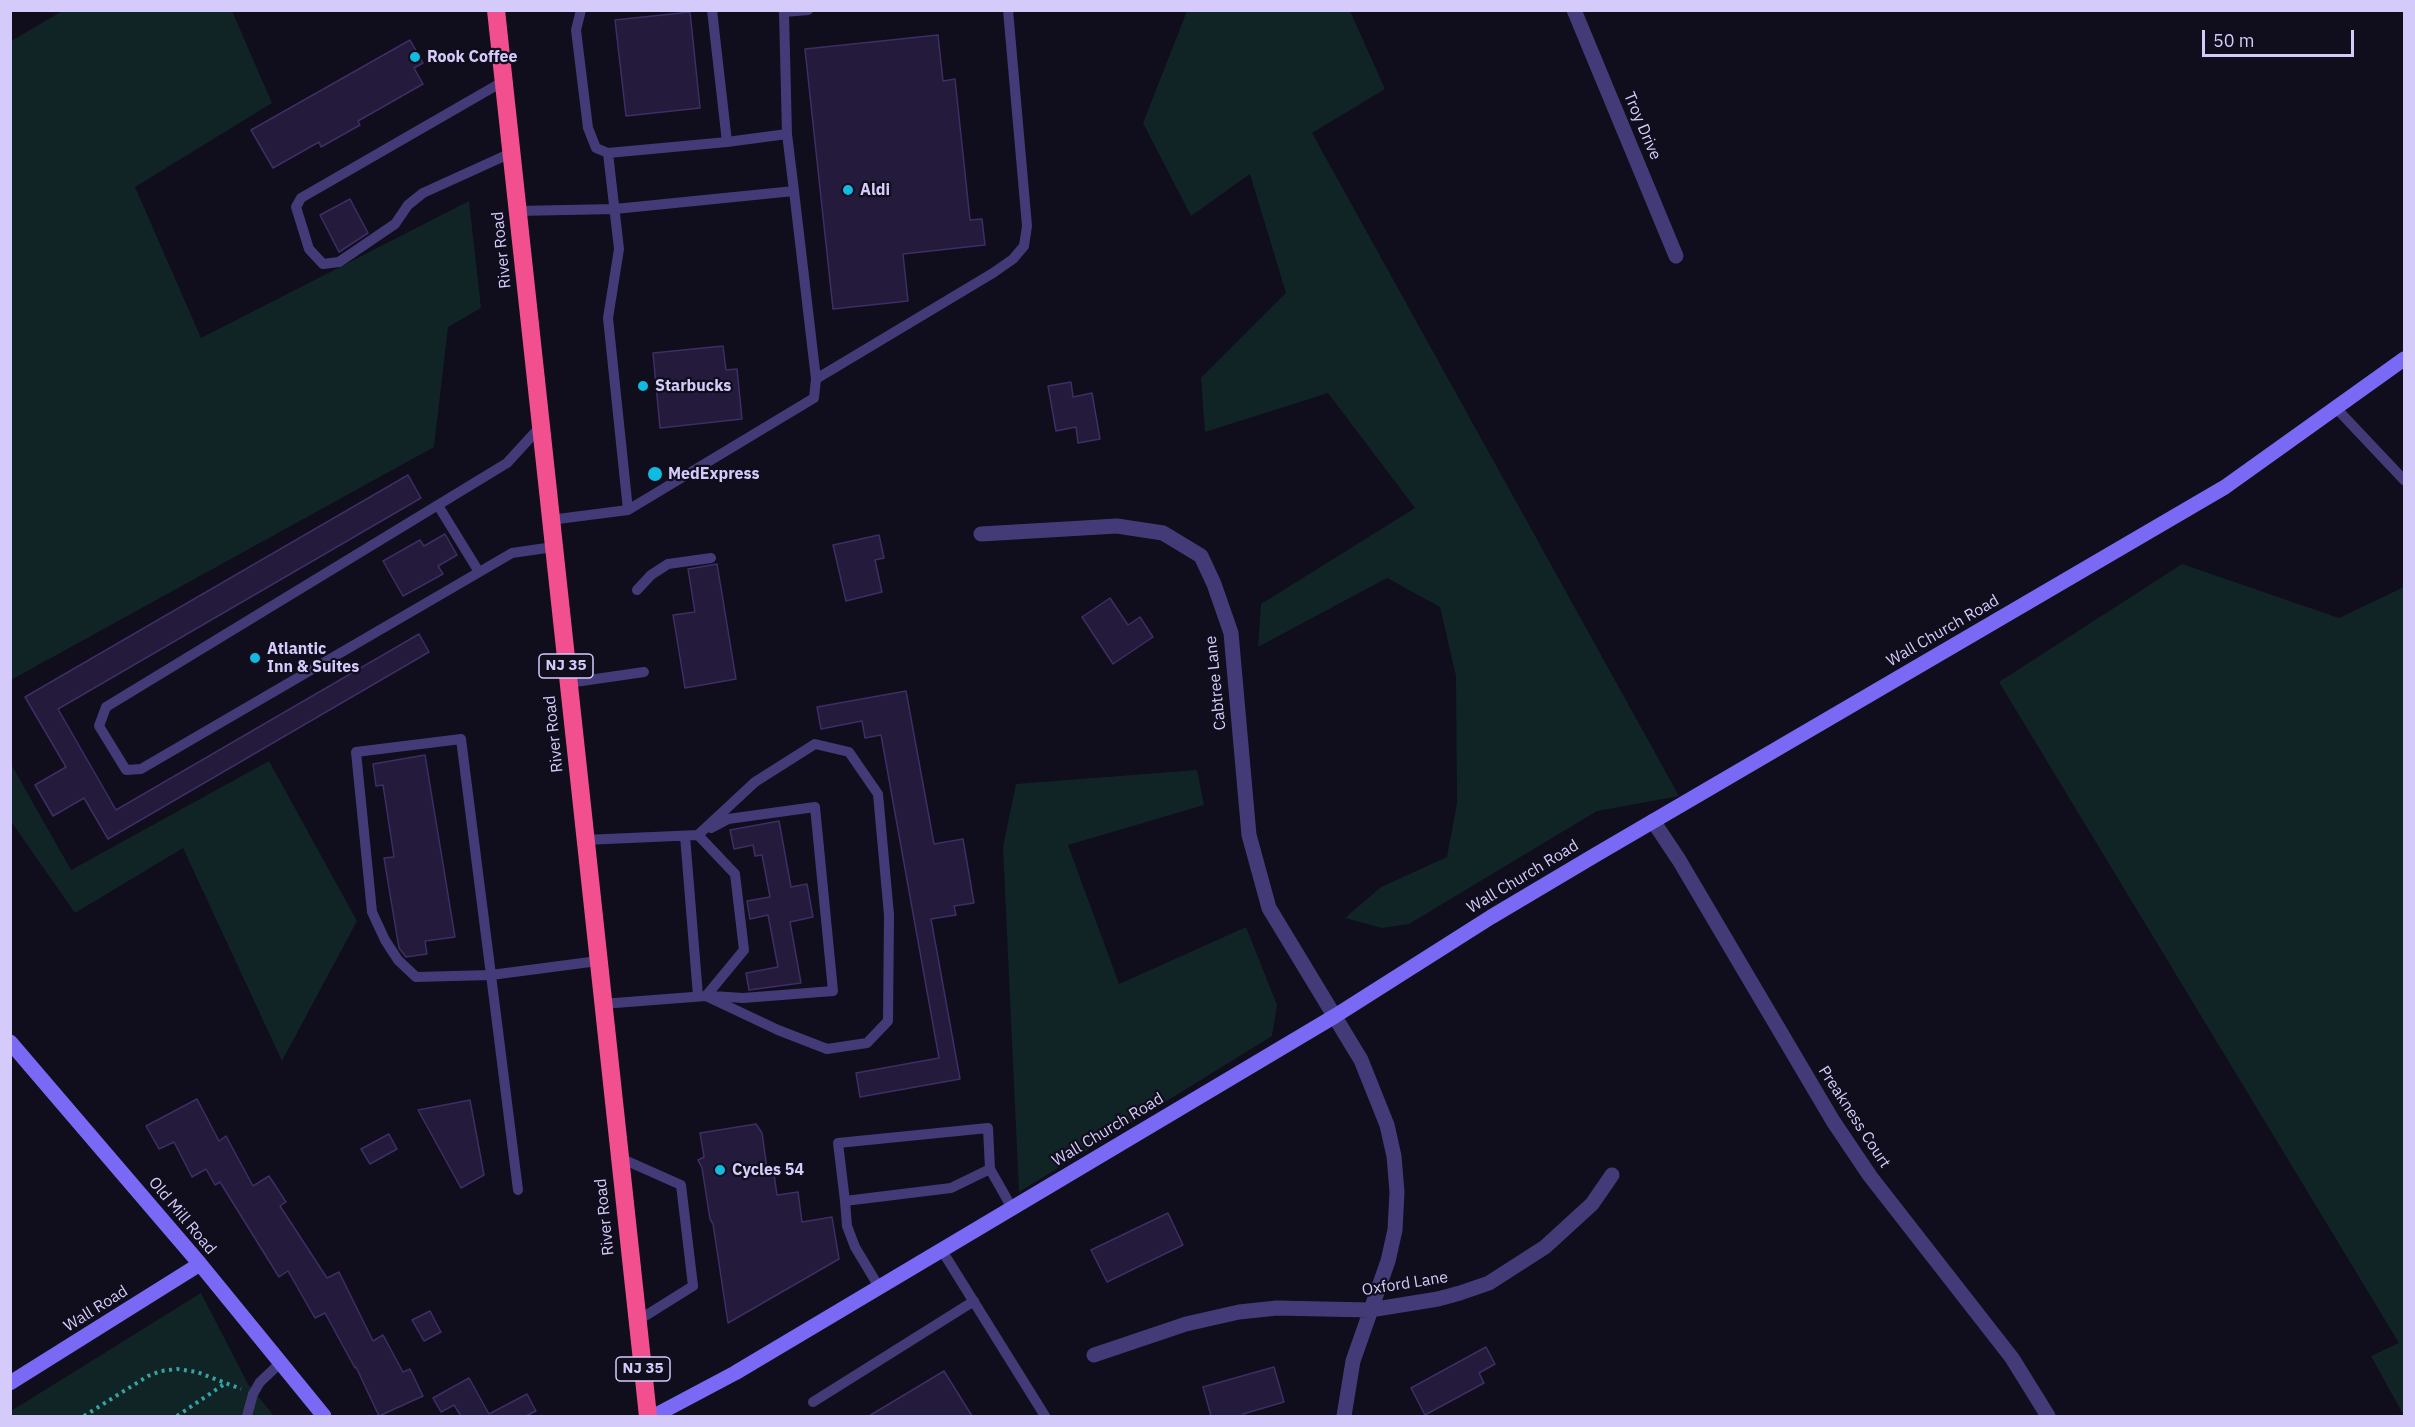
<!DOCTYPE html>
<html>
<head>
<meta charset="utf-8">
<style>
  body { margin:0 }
  #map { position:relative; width:2415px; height:1427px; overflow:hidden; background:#100d1c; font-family:"IBM Plex Sans",sans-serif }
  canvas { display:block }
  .frame { position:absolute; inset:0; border:12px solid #d5cbfb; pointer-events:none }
  .scale { position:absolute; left:2202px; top:30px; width:152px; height:27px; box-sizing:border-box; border:3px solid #d5cbfb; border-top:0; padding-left:8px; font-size:18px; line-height:21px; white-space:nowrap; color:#d5cbfb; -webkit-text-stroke:4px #100d1c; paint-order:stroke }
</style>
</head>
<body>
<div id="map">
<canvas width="2415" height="1427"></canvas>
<div class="frame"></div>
<div class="scale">50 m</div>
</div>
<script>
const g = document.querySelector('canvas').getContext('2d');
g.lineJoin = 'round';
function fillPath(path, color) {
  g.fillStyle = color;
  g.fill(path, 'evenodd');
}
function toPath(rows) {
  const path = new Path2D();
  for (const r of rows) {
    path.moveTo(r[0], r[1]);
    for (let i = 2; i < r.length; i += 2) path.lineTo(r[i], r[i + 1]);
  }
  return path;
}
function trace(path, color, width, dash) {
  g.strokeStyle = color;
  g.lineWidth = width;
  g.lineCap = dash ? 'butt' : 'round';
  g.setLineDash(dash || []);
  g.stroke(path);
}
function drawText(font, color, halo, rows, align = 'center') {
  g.font = font + ' "IBM Plex Sans",sans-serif';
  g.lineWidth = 4.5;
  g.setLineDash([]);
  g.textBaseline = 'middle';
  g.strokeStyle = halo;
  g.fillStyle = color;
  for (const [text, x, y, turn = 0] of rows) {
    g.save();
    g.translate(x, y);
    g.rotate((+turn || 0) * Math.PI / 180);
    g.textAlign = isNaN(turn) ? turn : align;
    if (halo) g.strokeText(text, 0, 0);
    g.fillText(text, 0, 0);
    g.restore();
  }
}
const green = toPath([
  [64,10,232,11,272,103,135,187,201,338,469,201,481,308,448,327,434,447,11,680,11,41],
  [1187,11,1350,11,1385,89,1312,133,1679,796,1597,811,1409,924,1382,928,1345,918,1381,887,1447,857,1457,803,1456,676,1440,607,1387,578,1258,647,1261,604,1415,508,1328,393,1205,432,1201,378,1286,293,1250,174,1191,216,1143,123],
  [2182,564,2339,618,2404,587,2404,1416,2371,1356,2399,1343,1999,682],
  [269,761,357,921,282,1061,183,848,75,913,10,820,11,764,71,870],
  [1197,770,1204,805,1068,845,1119,984,1246,927,1277,1005,1272,1036,1019,1192,1003,847,1016,784],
  [201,1293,248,1384,274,1416,11,1416,11,1411]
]);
const building = toPath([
  [690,12,700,108,626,116,615,20,690,12],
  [938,35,943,81,955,79,970,220,982,219,985,245,903,254,908,301,833,309,805,49,938,35],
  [410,40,423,63,414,68,423,84,358,121,360,125,321,147,319,142,273,168,251,130,410,40],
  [350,199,368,233,339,252,320,215,350,199],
  [723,346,726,370,737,369,742,419,660,428,653,353,723,346],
  [1071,382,1073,397,1092,393,1100,439,1078,443,1076,427,1056,431,1048,386,1071,382],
  [408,475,421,498,58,709,116,810,419,634,429,652,108,839,84,798,53,816,35,785,66,767,25,697,408,475],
  [445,534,457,555,438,566,443,574,403,596,383,561,420,540,424,546,445,534],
  [879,535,884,558,875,560,882,592,846,601,833,545,879,535],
  [717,564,736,679,685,688,673,615,695,612,688,569,717,564],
  [1110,598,1128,625,1140,617,1153,637,1113,664,1082,617,1110,598],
  [906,691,934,844,963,839,974,903,954,906,956,915,931,919,960,1079,860,1097,856,1073,939,1058,881,735,865,738,862,721,821,729,817,707,906,691],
  [425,755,455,937,425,941,427,954,406,957,399,948,384,858,394,857,383,785,376,786,373,764,425,755],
  [779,821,791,887,807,884,813,917,790,922,801,983,749,990,746,973,778,967,768,915,750,919,747,901,770,897,762,855,755,856,753,845,734,849,730,830,779,821],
  [197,1099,219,1141,226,1136,253,1186,269,1176,286,1202,280,1206,327,1278,339,1272,373,1341,383,1335,403,1372,410,1369,423,1396,379,1416,356,1367,355,1368,325,1313,315,1318,288,1271,279,1277,220,1182,215,1185,206,1169,192,1177,174,1142,159,1149,146,1126,197,1099],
  [470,1100,484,1175,461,1188,418,1110,470,1100],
  [756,1124,762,1133,768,1175,774,1174,777,1195,798,1192,802,1222,832,1217,839,1259,728,1323,713,1224,710,1219,702,1168,698,1160,704,1157,700,1133,756,1124],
  [389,1134,397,1149,370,1164,361,1149,389,1134],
  [1168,1213,1183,1245,1107,1282,1091,1250,1168,1213],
  [430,1311,441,1332,424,1341,412,1320,430,1311],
  [1486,1347,1495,1364,1479,1373,1484,1383,1425,1415,1411,1388,1486,1347],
  [1274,1367,1284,1402,1243,1414,1244,1416,1211,1416,1203,1387,1274,1367],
  [944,1371,972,1416,869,1416,944,1371],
  [469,1378,489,1414,527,1394,536,1411,526,1416,461,1416,454,1405,441,1412,433,1398,469,1378]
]);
const path = toPath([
  [84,1416,148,1376,161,1371,177,1369,197,1372,241,1389],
  [177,1416,226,1383]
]);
const lane = toPath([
  [581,10,576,30,588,128,596,148,608,153,619,249,608,318,628,510],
  [712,10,727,142],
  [783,10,784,12,808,10],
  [504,81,301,198,296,207,309,249,323,264,339,262,395,224,408,205,423,193,511,153],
  [787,134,794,191],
  [608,153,727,142,787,134,784,12],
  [517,211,615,209,794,191,816,379,814,398,628,510,550,520],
  [816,379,993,273,1013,259,1024,246,1027,226,1008,10],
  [2336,408,2404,480],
  [540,427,507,463,106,707,99,726,126,770,141,769,512,553,553,547],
  [439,507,479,572],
  [637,590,651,575,668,564,711,558],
  [568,683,644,672],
  [711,828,728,819,815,807,833,991,743,998,712,996],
  [698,835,755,782,815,744,849,752,878,794,889,915,888,1021,867,1043,827,1049,778,1030,706,996],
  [685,836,698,996],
  [584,840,698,835,735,874,744,950,706,996,602,1004],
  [618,1157,681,1185,693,1286,637,1321],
  [990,1169,988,1128,838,1143,845,1201,951,1188,990,1169,1012,1208],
  [518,1190,491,975,416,977,398,960,385,940,372,912,356,752,461,739,491,975,598,961],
  [845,1201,847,1226,855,1247,879,1287],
  [941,1249,1045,1416],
  [813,1402,974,1301],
  [247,1416,253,1394,260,1382,280,1363]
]);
const street = toPath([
  [1574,10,1676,256],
  [981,534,1117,526,1163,533,1201,556,1214,584,1231,633,1249,835,1269,908,1361,1060,1387,1125,1394,1156,1397,1192,1395,1230,1388,1261,1353,1361,1344,1416],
  [1653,821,1679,860,1833,1121,1870,1176,2012,1358,2048,1416],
  [1094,1355,1186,1324,1239,1312,1277,1308,1370,1310,1438,1299,1460,1293,1489,1283,1545,1247,1592,1204,1612,1175]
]);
const secondary = toPath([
  [10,1042,200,1264,324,1416],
  [10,1383,200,1264],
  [654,1416,735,1373,1335,1016,1491,917,1597,854,2225,487,2404,359]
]);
const highway = toPath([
  [496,10,648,1416]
]);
const markers = [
  [415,57,6,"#11bae1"],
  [848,190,6,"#11bae1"],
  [643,386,6,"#11bae1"],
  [655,474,8,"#11bae1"],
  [255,658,6,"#11bae1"],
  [720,1170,6,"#11bae1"]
];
const shields = [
  [566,666,54],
  [643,1369,54]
];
const shieldNames = [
  ["NJ 35",566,666],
  ["NJ 35",643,1369]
];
const poiNames = [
  ["Rook Coffee",427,57],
  ["Aldi",860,190],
  ["Starbucks",655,386],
  ["MedExpress",668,474],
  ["Atlantic",267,649],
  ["Inn & Suites",267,667],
  ["Cycles 54",732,1170]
];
const streetNames = [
  ["Troy Drive",1642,126,67],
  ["River Road",502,250,-96],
  ["Wall Church Road",1943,631,-30],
  ["Cabtree Lane",1216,683,-96],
  ["River Road",554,734,-96],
  ["Wall Church Road",1523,877,-31],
  ["Preakness Court",1854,1117,57],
  ["Wall Church Road",1108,1130,-31],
  ["Old Mill Road",182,1216,50],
  ["River Road",605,1217,-96],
  ["Oxford Lane",1405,1284,-9],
  ["Wall Road",96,1309,-32]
];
fillPath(green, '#102425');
fillPath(building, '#241a3b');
trace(building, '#3e2e65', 1.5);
trace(path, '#35a2a5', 4, [3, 4.5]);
trace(lane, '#433b77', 10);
trace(street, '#433b77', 15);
trace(secondary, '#7969f4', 15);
trace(highway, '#f24f8f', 18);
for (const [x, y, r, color] of markers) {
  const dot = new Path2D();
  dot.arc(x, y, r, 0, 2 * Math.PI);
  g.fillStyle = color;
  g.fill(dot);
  trace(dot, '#100d1c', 2);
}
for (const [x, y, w] of shields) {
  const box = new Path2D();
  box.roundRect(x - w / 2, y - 12, w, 24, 4.5);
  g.fillStyle = '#100d1c';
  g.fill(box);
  trace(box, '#d5cbfb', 1.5);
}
drawText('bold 15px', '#d5cbfb', null, shieldNames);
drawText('bold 16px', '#d5cbfb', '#100d1c', poiNames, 'left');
drawText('16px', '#d5cbfb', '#100d1c', streetNames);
</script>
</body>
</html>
